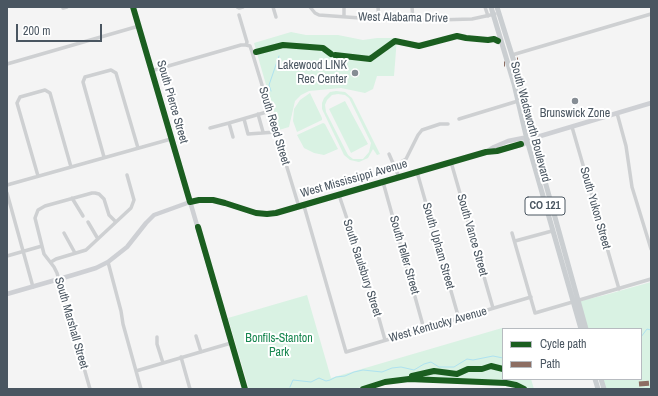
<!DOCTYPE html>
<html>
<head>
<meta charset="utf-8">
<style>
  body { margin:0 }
  #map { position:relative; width:658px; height:396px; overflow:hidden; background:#f4f4f4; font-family:"Archivo Narrow",sans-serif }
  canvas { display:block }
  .frame { position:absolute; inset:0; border:8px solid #4a5661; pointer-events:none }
  .legend { position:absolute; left:502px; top:328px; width:140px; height:52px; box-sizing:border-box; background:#fff; border:1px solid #b7bbc0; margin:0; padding:5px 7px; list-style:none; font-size:12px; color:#4a5661 }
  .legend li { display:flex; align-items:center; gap:8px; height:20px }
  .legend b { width:20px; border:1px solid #b7bbc0 }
  .scale { position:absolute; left:16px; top:24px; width:86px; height:18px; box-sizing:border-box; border:2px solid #4a5661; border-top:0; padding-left:5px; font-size:12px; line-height:14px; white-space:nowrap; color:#4a5661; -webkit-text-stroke:3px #fff; paint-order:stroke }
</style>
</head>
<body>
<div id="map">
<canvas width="658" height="396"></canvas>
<div class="frame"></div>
<ul class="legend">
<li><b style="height:5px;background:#1b5e20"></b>Cycle path</li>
<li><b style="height:5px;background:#8d6e63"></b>Path</li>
</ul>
<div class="scale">200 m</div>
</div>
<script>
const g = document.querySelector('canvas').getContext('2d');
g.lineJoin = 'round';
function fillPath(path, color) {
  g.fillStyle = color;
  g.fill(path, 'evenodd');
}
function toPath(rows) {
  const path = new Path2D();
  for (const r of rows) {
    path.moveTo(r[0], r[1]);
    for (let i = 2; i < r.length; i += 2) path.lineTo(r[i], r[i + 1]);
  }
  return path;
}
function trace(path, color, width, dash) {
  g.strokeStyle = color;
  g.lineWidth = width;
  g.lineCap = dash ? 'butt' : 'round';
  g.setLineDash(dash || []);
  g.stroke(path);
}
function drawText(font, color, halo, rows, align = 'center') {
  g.font = font + ' "Archivo Narrow",sans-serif';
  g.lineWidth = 4;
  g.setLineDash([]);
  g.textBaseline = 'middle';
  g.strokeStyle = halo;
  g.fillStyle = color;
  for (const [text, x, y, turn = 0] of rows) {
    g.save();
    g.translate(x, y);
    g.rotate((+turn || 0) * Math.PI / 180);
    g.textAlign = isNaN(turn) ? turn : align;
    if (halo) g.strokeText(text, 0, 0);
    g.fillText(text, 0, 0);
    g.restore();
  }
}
const green = toPath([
  [291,32,306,35,338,35,363,40,377,38,397,38,394,76,377,76,373,89,365,93,341,88,309,91,301,95,295,101,289,127,279,130,254,43],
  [336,91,345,92,352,98,380,154,377,155,373,149,368,158,359,162,350,160,344,155,322,109,322,103,324,98,330,92],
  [338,94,345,95,349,98,371,143,369,152,363,159,353,159,348,155,326,112,325,105,327,100,332,95],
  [310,93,322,118,322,120,297,132,293,121,294,109,300,100],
  [345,101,368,144,351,153,329,109],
  [323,123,325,124,338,149,324,155,314,153,304,148,297,135],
  [651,282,651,389,605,389,603,379,641,379,641,329,588,329,580,301,605,295],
  [307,295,331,378,502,328,503,332,503,379,531,379,534,389,528,389,516,382,505,380,411,377,384,380,355,389,280,388,249,389,228,318]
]);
const stream = toPath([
  [271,91,269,85,279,56],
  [641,337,647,329,651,330],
  [290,387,293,380,311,382,319,378,326,381,330,380,336,377,345,376,354,372,363,370,382,372,392,368,401,367,414,370,424,364,431,362,439,367,454,367,467,359,473,360,493,356,503,358]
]);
const street = toPath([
  [237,7,239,8,243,7],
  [273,7,276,17],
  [310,7,315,13,319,15,401,21,472,19,495,14],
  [344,7,344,17],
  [378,7,379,19],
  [412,7,413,20],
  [485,7,488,16],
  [63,8,67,7],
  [239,15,247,42,246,45],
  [512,55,651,14],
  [7,64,139,26],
  [151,71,241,45,246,45,250,46,252,52,299,207],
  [617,113,626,146,632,187,651,249],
  [258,114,263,132],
  [244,119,248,134,276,132],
  [459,119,518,101],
  [572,127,619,289],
  [210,128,229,123],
  [233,137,229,123,270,111],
  [389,154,399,177],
  [104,157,83,82,85,77,111,70,116,73,138,148],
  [451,162,493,308],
  [394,166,406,159,418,135,422,130,440,124,448,124],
  [417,172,459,319],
  [38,176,17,103,20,97,45,90,50,93,71,167],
  [383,182,424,329],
  [7,185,171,139],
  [7,193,33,287],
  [339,195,371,290,385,340],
  [72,198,83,216],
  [304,206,346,352,531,297],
  [88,222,98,239],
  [64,233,75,253],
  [512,233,535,313,651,279],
  [515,241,552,231],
  [7,256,42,246],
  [51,262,56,259,86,250,131,208,134,200,127,175],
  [108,262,121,311,123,324,141,389],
  [196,336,201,352],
  [157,337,157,344,163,363],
  [181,357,190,389],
  [136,371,231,343],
  [90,389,57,273,54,267,44,254,35,218,38,210,45,206,92,193,95,193,99,194,104,199,109,215,116,222]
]);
const secondary = toPath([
  [133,7,245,389],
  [486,152,497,151,524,144,527,140,651,103],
  [7,294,73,275,96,268,108,262,127,247,146,223,154,215,190,202,199,200,213,200,225,203,256,213,267,214,276,213,486,152,494,147,508,141,523,138,527,140],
  [363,389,385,382,409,379,506,383,516,385,524,389]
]);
const primary = toPath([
  [491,7,514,84,527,140,581,329],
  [497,7,521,84,533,138,586,329],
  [595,379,598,389],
  [601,379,604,389]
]);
const quiet = toPath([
  [517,60,518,60],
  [504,64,505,64],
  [639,384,651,383]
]);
const cycleway = toPath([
  [133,7,190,202,199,200,213,200,225,203,256,213,267,214,276,213,486,152,497,151,521,144],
  [256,52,283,45,323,48,331,54],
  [335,55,370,59,395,41,419,46,457,36,466,38,488,40,494,39,498,41],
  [198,227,245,389],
  [412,376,434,371,457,374,468,369,482,369,491,366,503,369],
  [363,389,385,382,409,379,506,383,516,385,524,389]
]);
const markers = [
  [355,73,4,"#868d94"],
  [575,101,4,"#868d94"]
];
const shields = [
  [545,206,40]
];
const shieldNames = [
  ["CO 121",545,206]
];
const streetNames = [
  ["West Alabama Drive",403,18,1],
  ["South Pierce Street",172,102,74],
  ["South Wadsworth Boulevard",530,122,75],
  ["South Reed Street",274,126,73],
  ["West Mississippi Avenue",354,179,-16],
  ["South Yukon Street",595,208,74],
  ["South Vance Street",472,235,74],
  ["South Upham Street",438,246,74],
  ["South Teller Street",404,255,74],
  ["South Saulsbury Street",362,268,72],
  ["South Marshall Street",71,323,74],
  ["West Kentucky Avenue",438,325,-16]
];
const poiNames = [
  ["Lakewood LINK",347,66],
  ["Rec Center",347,80],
  ["Brunswick Zone",575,114,"center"]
];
const parkNames = [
  ["Bonfils-Stanton",279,339],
  ["Park",279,353]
];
fillPath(green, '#d9f2e3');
trace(stream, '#aee2f0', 1);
trace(street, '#ced0d2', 3.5);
trace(secondary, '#ced0d4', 4.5);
trace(primary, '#caced1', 5);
trace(quiet, '#8d6e63', 5, [10, 5]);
trace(cycleway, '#1b5e20', 6);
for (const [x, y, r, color] of markers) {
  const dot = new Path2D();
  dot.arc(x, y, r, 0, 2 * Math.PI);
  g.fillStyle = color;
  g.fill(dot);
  trace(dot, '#fff', 1.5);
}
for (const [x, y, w] of shields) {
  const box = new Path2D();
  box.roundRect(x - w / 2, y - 9, w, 18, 3);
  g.fillStyle = '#fff';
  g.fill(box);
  trace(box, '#4a5661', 1);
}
drawText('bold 11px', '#4a5661', null, shieldNames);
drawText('12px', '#4a5661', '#fff', streetNames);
drawText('12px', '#4a5661', '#fff', poiNames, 'right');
drawText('12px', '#17864f', '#fff', parkNames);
</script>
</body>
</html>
